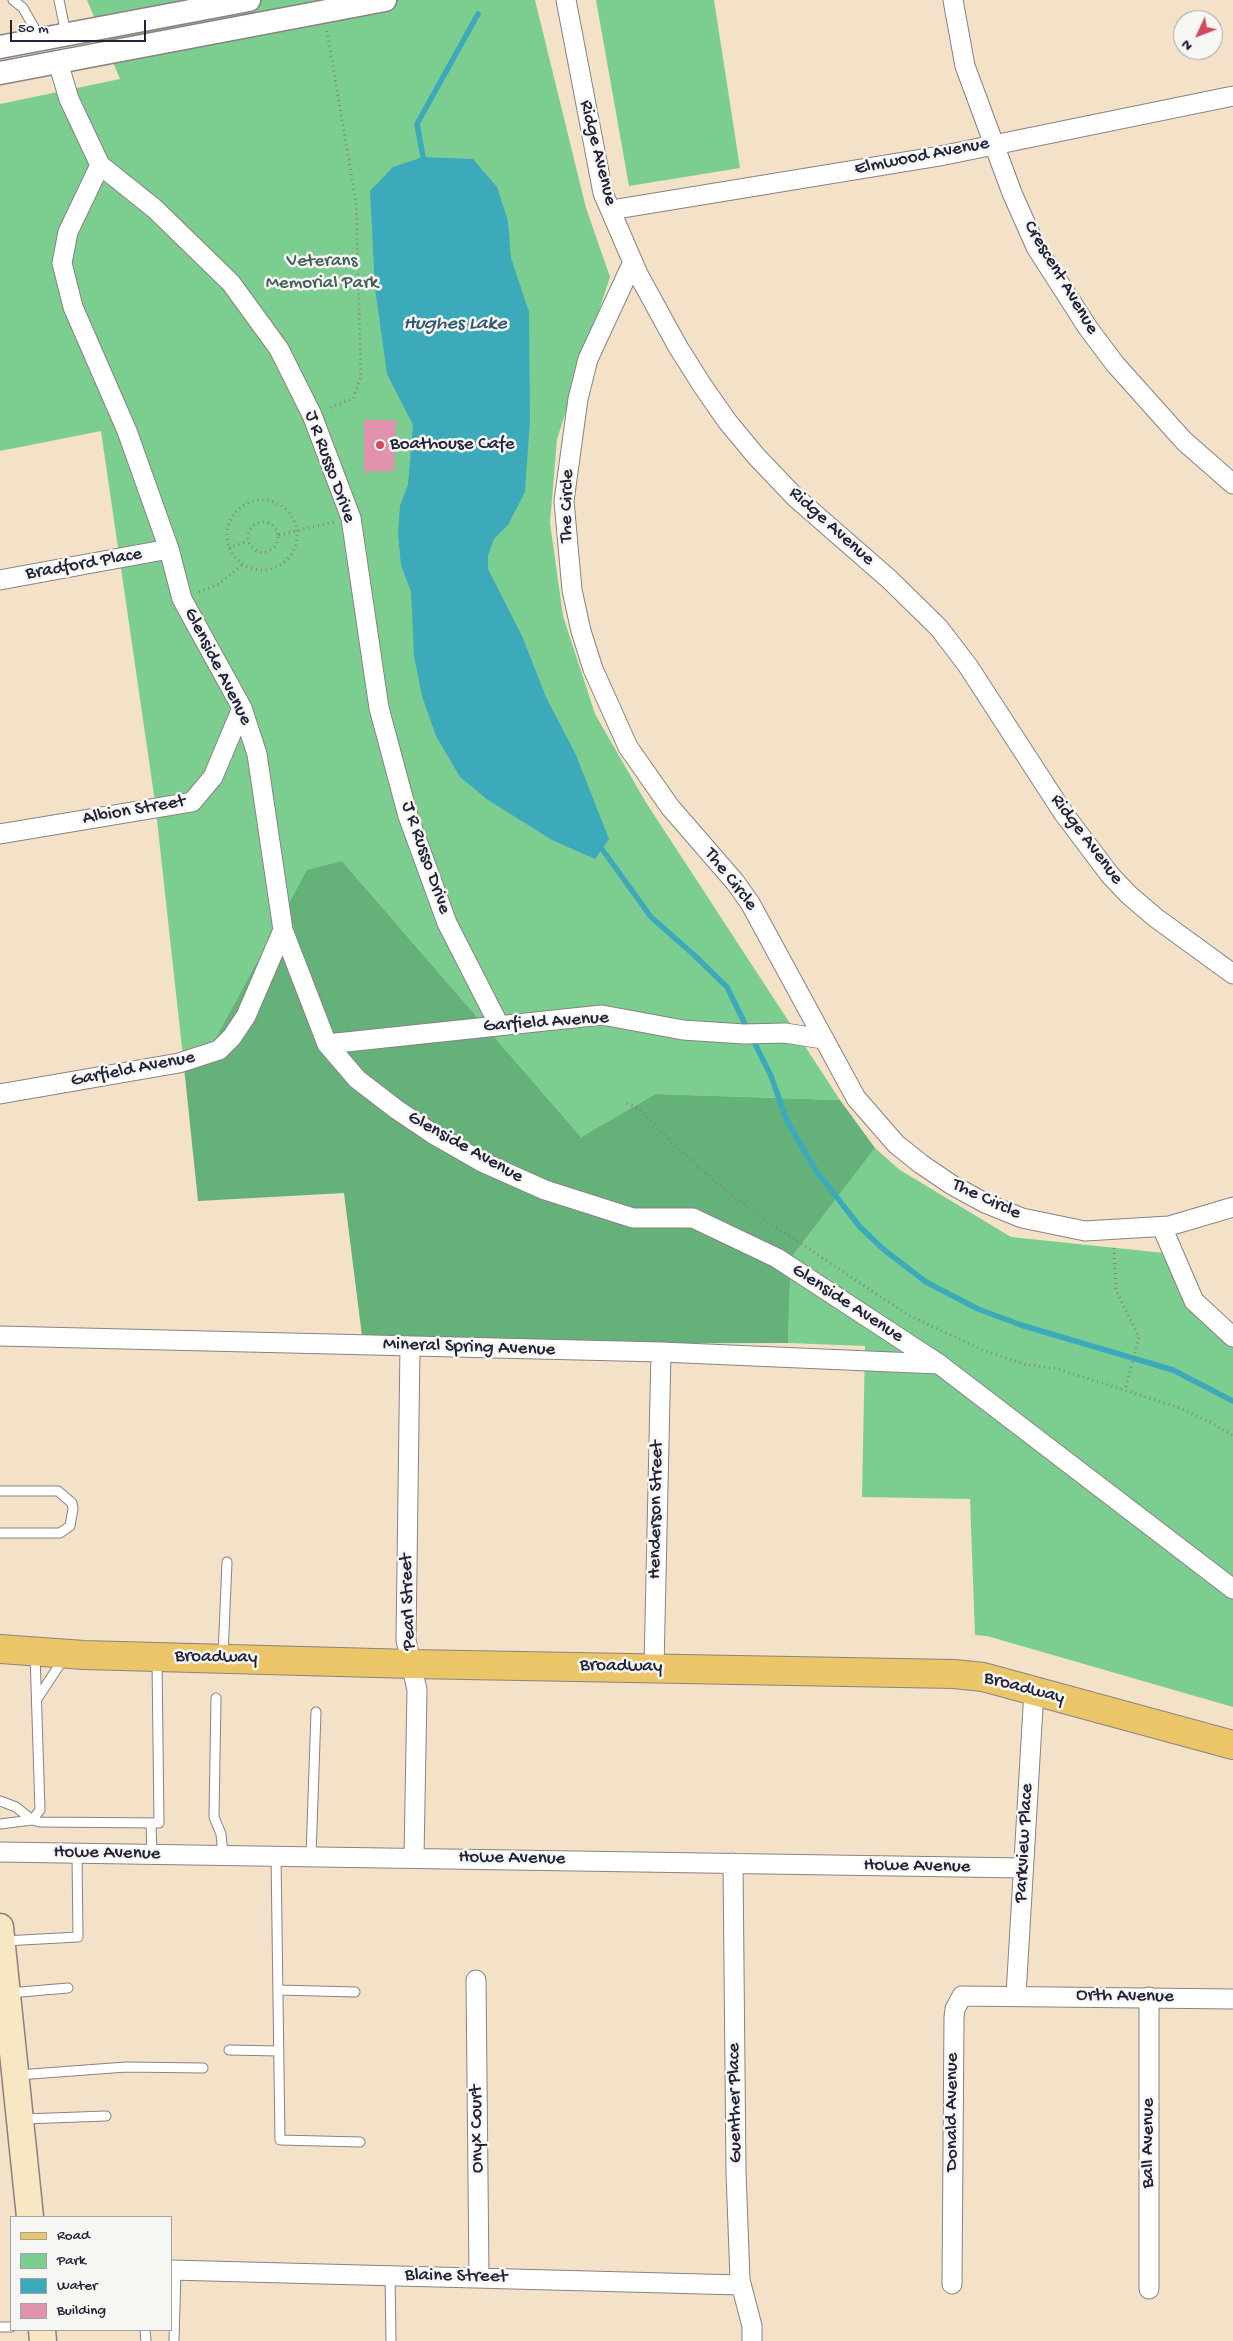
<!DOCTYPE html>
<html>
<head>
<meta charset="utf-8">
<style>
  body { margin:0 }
  #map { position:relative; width:1233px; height:2341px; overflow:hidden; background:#f3e1c8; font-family:"Gochi Hand",sans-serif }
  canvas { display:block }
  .legend { position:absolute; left:10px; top:2216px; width:162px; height:115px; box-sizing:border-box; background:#f6f6f2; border:1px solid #a1a1a9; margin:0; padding:6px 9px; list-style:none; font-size:15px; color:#22223b }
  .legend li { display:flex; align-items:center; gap:10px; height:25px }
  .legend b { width:25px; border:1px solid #a1a1a9 }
  .north { position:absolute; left:1173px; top:10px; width:50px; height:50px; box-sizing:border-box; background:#f6f6f2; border:1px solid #a1a1a9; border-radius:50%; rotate:227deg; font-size:14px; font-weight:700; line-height:20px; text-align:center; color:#22223b }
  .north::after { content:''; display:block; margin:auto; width:18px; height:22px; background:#d1495b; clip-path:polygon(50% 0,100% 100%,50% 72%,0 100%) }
  .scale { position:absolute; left:10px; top:20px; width:136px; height:22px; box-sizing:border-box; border:2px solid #22223b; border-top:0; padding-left:6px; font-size:15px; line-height:18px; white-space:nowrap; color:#22223b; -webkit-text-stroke:4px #f6f6f2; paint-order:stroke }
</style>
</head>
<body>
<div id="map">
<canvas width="1233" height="2341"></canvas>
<ul class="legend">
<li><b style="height:6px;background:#ebc669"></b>Road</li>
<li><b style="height:14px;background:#7cce90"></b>Park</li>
<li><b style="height:14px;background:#3daabc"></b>Water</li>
<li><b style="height:14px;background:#e193ae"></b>Building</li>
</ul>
<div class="north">N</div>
<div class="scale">50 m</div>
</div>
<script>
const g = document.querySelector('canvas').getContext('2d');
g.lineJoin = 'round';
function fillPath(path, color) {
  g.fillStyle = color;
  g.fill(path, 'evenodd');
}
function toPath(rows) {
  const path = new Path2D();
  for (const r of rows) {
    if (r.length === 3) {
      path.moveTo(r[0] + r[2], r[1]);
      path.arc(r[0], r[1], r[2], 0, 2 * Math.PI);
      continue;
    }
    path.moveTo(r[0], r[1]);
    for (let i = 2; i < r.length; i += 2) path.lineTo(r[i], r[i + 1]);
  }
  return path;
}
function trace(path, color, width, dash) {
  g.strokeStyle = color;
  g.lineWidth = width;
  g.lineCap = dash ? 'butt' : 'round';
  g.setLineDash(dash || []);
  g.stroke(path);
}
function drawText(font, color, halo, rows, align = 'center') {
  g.font = font + ' "Gochi Hand",sans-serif';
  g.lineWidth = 5;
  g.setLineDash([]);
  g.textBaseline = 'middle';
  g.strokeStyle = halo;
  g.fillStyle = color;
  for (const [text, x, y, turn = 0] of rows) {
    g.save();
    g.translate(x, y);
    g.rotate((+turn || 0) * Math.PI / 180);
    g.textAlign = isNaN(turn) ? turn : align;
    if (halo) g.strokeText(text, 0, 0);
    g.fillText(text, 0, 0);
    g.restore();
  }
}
const green = toPath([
  [87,0,535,0,586,208,610,277,557,439,550,523,563,616,595,714,645,801,840,1100,655,1094,581,1137,342,861,208,1053,183,1057,155,802,101,431,0,451,0,104,120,79],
  [596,0,714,0,740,168,629,186],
  [875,1148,900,1170,1011,1237,1164,1253,1203,1306,1233,1323,1233,1707,987,1636,975,1635,970,1499,862,1497,865,1346,788,1343,791,1258]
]);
const forest = toPath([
  [342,861,581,1137,655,1094,840,1100,875,1148,791,1258,788,1343,363,1344,344,1193,198,1201,183,1057,208,1053,307,870]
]);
const water = toPath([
  [423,157,473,159,497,187,508,221,511,258,529,312,530,420,525,492,508,525,494,539,488,556,488,569,522,636,546,697,576,755,609,839,595,859,552,840,488,800,460,777,436,736,422,696,414,656,411,592,401,565,398,534,400,506,408,484,413,425,387,374,375,288,370,191,393,167]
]);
const stream = toPath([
  [423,157,417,124,478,14],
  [602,849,651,917,693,954,727,987,748,1030],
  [752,1038,771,1076,787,1121,817,1172,860,1227,883,1249,926,1282,978,1309,1021,1325,1173,1370,1233,1401]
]);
const building = toPath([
  [364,420,396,420,394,471,364,472]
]);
const path = toPath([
  [327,31,356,202,361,376,353,399,329,408],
  [262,535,35],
  [263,537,15],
  [279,535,334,522],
  [229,548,248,541],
  [199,592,219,584,242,565],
  [627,1103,640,1109,667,1138,711,1178,758,1215,908,1315,985,1351,1024,1364,1058,1369,1177,1407,1210,1422,1233,1436],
  [1114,1248,1116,1290,1139,1337,1125,1390]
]);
const service = toPath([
  [13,0,23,8,40,38],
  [59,0,66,34],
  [0,1491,58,1491,72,1503,73,1509,70,1526,60,1533,0,1533],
  [223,1656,227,1562],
  [216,1698,214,1817,221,1834,223,1855],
  [37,1699,64,1658],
  [0,1801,16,1807,32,1820,40,1822,159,1823,157,1661],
  [151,1823,152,1854],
  [0,1824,32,1820,40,1810,35,1654],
  [276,1856,280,2140,360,2142],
  [311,1856,316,1712],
  [4,1941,78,1937,77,1854],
  [278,1990,355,1992],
  [9,1993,68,1988],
  [229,2050,279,2051],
  [18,2075,126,2067,203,2068],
  [23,2119,106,2116],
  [390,2275,391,2341],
  [0,2327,11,2327],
  [145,2330,146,2341],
  [174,2341,176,2270]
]);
const minor = toPath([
  [566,0,603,193,638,274,678,347,702,385,727,421,756,456,795,497,889,579,939,628,968,666,1064,814,1110,875,1129,895,1156,918,1233,974],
  [953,0,965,66,1012,193,1036,247,1088,328,1115,364,1184,441,1233,484],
  [58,62,69,99,100,165,155,209,231,283,279,349,312,415,351,518,379,708,408,816,447,923,499,1025],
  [100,165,68,232,62,263,73,307,127,431,169,549,182,599,242,708,257,754,283,930,327,1044,357,1079,396,1109,433,1134,482,1162,545,1190,633,1218,693,1218,777,1258,939,1364,1233,1589],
  [611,210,940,156,1233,96],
  [633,262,588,359,578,399,564,501,572,590,581,631,593,669,628,747,670,807,735,882,750,903,856,1098,896,1144,921,1164,952,1185,985,1203,1022,1218,1085,1231,1169,1226,1233,1207],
  [0,580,169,549],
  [0,834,192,802,213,777,242,708],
  [327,1044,602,1015,683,1030,744,1034,785,1033,823,1039],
  [0,1094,179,1063,219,1050,232,1037,246,1016,283,930],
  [1162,1227,1194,1301,1233,1337],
  [0,1336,661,1352,938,1364],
  [410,1346,406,1640,417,1690,414,1857],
  [654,1667,661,1352],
  [0,1852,1023,1868],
  [733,1863,736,2172,740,2280,752,2326,752,2341],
  [476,1980,479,2277],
  [1016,1995,1034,1691],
  [1149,1997,1149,2289],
  [171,2270,741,2285],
  [952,2284,954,2018,955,2009,962,1996,1233,1999]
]);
const tertiary = toPath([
  [0,47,249,0],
  [0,73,385,0]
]);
const secondary = toPath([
  [0,1927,30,2217],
  [42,2330,43,2341]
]);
const primary = toPath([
  [0,1649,84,1655,412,1664,954,1674,983,1677,1233,1745]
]);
const markers = [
  [380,445,5,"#d1495b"]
];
const streetNames = [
  ["Ridge Avenue",597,153,76],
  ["Elmwood Avenue",922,157,-11],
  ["Crescent Avenue",1060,278,59],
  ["J R Russo Drive",329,467,70],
  ["The Circle",568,506,-89],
  ["Ridge Avenue",831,527,42],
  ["Bradford Place",84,565,-10],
  ["Glenside Avenue",217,667,63],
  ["Albion Street",134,811,-10],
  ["Ridge Avenue",1086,840,53],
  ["J R Russo Drive",425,858,71],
  ["The Circle",730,880,52],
  ["Garfield Avenue",546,1023,-4],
  ["Garfield Avenue",133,1070,-11],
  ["Glenside Avenue",465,1148,29],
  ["The Circle",986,1200,25],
  ["Glenside Avenue",847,1304,33],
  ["Mineral Spring Avenue",469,1348,2],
  ["Henderson Street",657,1510,-89],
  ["Pearl Street",409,1602,-92],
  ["Broadway",216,1658,1],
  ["Broadway",621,1667,1],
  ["Broadway",1024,1689,15],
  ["Parkview Place",1025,1843,-87],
  ["Howe Avenue",107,1854,1],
  ["Howe Avenue",512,1859,1],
  ["Howe Avenue",917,1867,1],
  ["Orth Avenue",1125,1997,1],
  ["Guenther Place",736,2103,-91],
  ["Donald Avenue",953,2112,-90],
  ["Onyx Court",478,2129,-91],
  ["Ball Avenue",1149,2143,-90],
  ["Blaine Street",456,2277,1]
];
const parkNames = [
  ["Veterans",322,262],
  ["Memorial Park",322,284]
];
const poiNames = [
  ["Boathouse Cafe",390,445]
];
const waterNames = [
  ["Hughes Lake",455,325]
];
fillPath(green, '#7cce90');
fillPath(forest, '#65b17a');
fillPath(water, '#3daabc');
trace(stream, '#3daabc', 5.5);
fillPath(building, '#e193ae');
trace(service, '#8a8282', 11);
trace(minor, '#8a8282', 21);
trace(tertiary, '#8a8282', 25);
trace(secondary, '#8a8282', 29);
trace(primary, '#8a8282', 30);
trace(path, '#8a8282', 3, [1, 4]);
trace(service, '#fff', 9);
trace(minor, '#fff', 19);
trace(tertiary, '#fff', 22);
trace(secondary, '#f7e8c3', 26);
trace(primary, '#ebc669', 28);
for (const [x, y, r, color] of markers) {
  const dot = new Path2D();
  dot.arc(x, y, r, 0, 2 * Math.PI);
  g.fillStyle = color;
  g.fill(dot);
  trace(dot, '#f6f6f2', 2);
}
drawText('19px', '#22223b', '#f6f6f2', streetNames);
drawText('19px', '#425e59', '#f6f6f2', parkNames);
drawText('19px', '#22223b', '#f6f6f2', poiNames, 'left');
drawText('italic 20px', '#2d586f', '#f6f6f2', waterNames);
</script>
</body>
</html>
